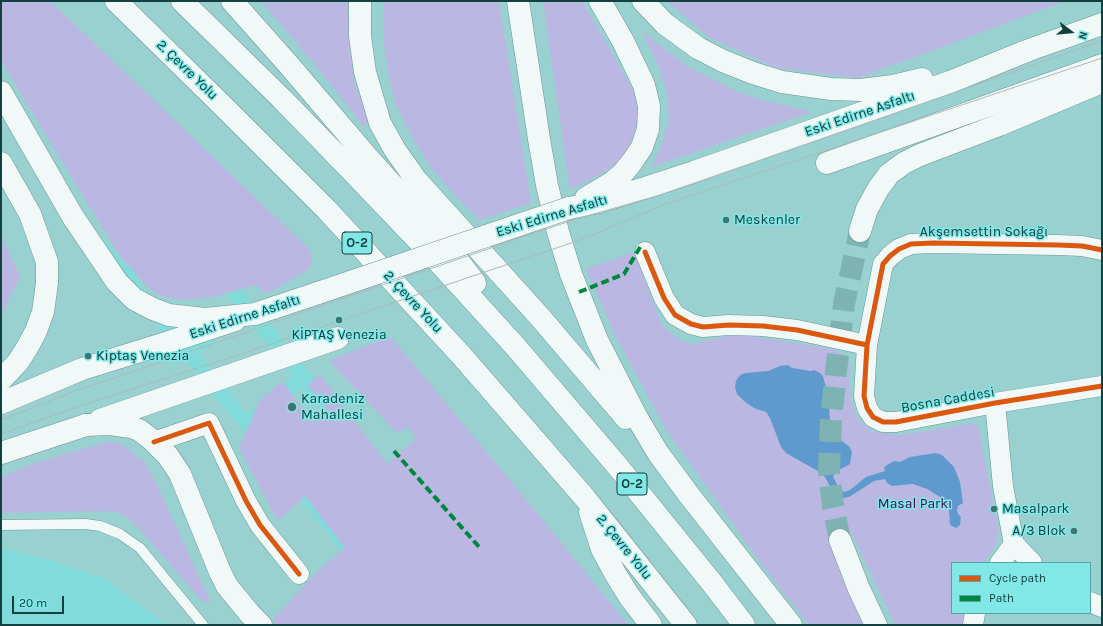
<!DOCTYPE html>
<html>
<head>
<meta charset="utf-8">
<style>
  body { margin:0 }
  #map { position:relative; width:1103px; height:626px; overflow:hidden; background:#98d1d0; font-family:Karla,sans-serif }
  canvas { display:block }
  .frame { position:absolute; inset:0; border:2px solid #134040; pointer-events:none }
  .legend { position:absolute; left:951px; top:562px; width:140px; height:52px; box-sizing:border-box; background:#81e8e7; border:1px solid #55a5a4; margin:0; padding:5px 7px; list-style:none; font-size:12px; color:#134040 }
  .legend li { display:flex; align-items:center; gap:8px; height:20px }
  .legend b { width:20px; border:1px solid #55a5a4 }
  .north { position:absolute; left:1051px; top:12px; width:40px; height:40px; -webkit-text-stroke:3px #81e8e7; paint-order:stroke; rotate:106deg; font-size:11px; font-weight:700; line-height:16px; text-align:center; color:#134040 }
  .north::after { content:''; display:block; margin:auto; width:14px; height:18px; background:#134040; clip-path:polygon(50% 0,100% 100%,50% 72%,0 100%) }
  .scale { position:absolute; left:12px; top:596px; width:52px; height:18px; box-sizing:border-box; border:2px solid #134040; border-top:0; padding-left:5px; font-size:12px; line-height:14px; white-space:nowrap; color:#134040; -webkit-text-stroke:3px #81e8e7; paint-order:stroke }
</style>
</head>
<body>
<div id="map">
<canvas width="1103" height="626"></canvas>
<div class="frame"></div>
<ul class="legend">
<li><b style="height:5px;background:#dd580f"></b>Cycle path</li>
<li><b style="height:5px;background:#00873e"></b>Path</li>
</ul>
<div class="north">N</div>
<div class="scale">20 m</div>
</div>
<script>
const g = document.querySelector('canvas').getContext('2d');
g.lineJoin = 'round';
function fillPath(path, color) {
  g.fillStyle = color;
  g.fill(path, 'evenodd');
}
function toPath(rows) {
  const path = new Path2D();
  for (const r of rows) {
    path.moveTo(r[0], r[1]);
    for (let i = 2; i < r.length; i += 2) path.lineTo(r[i], r[i + 1]);
  }
  return path;
}
function trace(path, color, width, dash) {
  g.strokeStyle = color;
  g.lineWidth = width;
  g.lineCap = dash ? 'butt' : 'round';
  g.setLineDash(dash || []);
  g.stroke(path);
}
function drawText(font, color, halo, rows, align = 'center') {
  g.font = font + ' Karla,sans-serif';
  g.lineWidth = 3;
  g.setLineDash([]);
  g.textBaseline = 'middle';
  g.strokeStyle = halo;
  g.fillStyle = color;
  for (const [text, x, y, turn = 0] of rows) {
    g.save();
    g.translate(x, y);
    g.rotate((+turn || 0) * Math.PI / 180);
    g.textAlign = isNaN(turn) ? turn : align;
    if (halo) g.strokeText(text, 0, 0);
    g.fillText(text, 0, 0);
    g.restore();
  }
}
const built = toPath([
  [159,189,472,571,449,625,402,625,93,247,103,238,126,266,142,253],
  [182,239,236,306,189,342,135,278],
  [245,317,293,376,247,414,199,354],
  [303,387,355,452,283,403],
  [1,548,49,560,106,579,166,625,1,625]
]);
const green = toPath([
  [1,1,50,1,309,249,312,257,312,263,309,269,267,294,256,285,213,297,180,300,162,296,151,290,119,255,1,61],
  [261,1,348,1,349,44,354,80,369,123,363,126,322,73],
  [384,1,499,1,531,203,480,220,461,202,431,168,412,137,396,105,389,77,383,37,383,5],
  [543,1,582,1,619,65,636,97,638,123,628,149,617,164,606,171,570,190],
  [667,1,1066,1,858,78,776,68,708,37],
  [641,31,687,66,735,91,758,99,812,112,651,167,662,145,669,118,667,94,659,67],
  [1,235,20,277,1,317],
  [634,252,661,323,672,335,682,341,692,344,736,334,833,349,846,356,850,365,849,381,852,405,860,422,874,432,900,435,976,423,979,431,999,531,996,544,984,563,952,563,952,613,963,613,963,625,895,625,851,532,829,537,840,573,863,625,809,625,765,569,665,428,615,335,586,269],
  [390,336,543,520,628,625,278,625,272,620,320,569,345,548,305,496,278,521,239,448,260,400,282,381,312,422,327,410,308,385,320,374,387,464,416,438,408,427,397,433,329,361],
  [107,442,120,443,144,461,155,480,211,603,203,602,132,521,120,513,111,511,1,513,1,477,34,463]
]);
const water = toPath([
  [788,365,792,368,799,369,810,371,814,370,820,373,823,376,829,400,830,426,836,437,849,446,852,452,850,464,835,472,833,477,840,490,844,492,850,490,866,477,885,471,884,467,894,461,900,462,910,457,936,453,942,455,954,467,960,482,963,503,958,506,957,510,958,514,961,517,960,525,956,528,950,525,949,511,945,500,927,489,913,484,892,486,887,483,885,479,874,481,849,497,843,498,834,493,823,474,786,453,781,447,770,418,766,412,754,408,744,401,737,394,735,387,736,381,740,375,745,373,768,371,780,366]
]);
const highwayTunnel = toPath([
  [840,540,833,506,829,471,831,420,836,371,844,304,860,231]
]);
const lane = toPath([
  [1,525,85,524,100,526,120,534,140,548,203,625]
]);
const street = toPath([
  [1102,250,1082,246,1058,245,933,243,911,244,899,249,890,256,883,264,867,345,864,396,867,408,873,417,883,422,896,422,995,403,1102,386],
  [645,252,664,298,675,315,691,324,703,327,729,325,763,326,797,330,867,345],
  [995,403,1003,486,1014,544,1032,563],
  [154,442,209,423,246,501,260,525,299,574],
  [1000,563,1014,544],
  [1090,602,1102,607],
  [973,625,975,613]
]);
const primary = toPath([
  [1,403,82,369,166,343,235,320],
  [1,453,86,425]
]);
const highway = toPath([
  [116,1,229,112,326,209,461,355,585,498,686,625],
  [182,1,282,99,350,169,434,257,475,302,515,346,619,468,712,583,744,625],
  [232,1,288,64,368,158,425,221,446,245,475,283],
  [360,1,360,36,365,72,380,123,395,150,417,181,539,316,626,418],
  [518,1,539,139,547,185,558,232,571,274,597,340,636,416,658,453,689,495,791,625],
  [643,1,665,24,698,48,723,61,753,73,782,82,831,89,861,90,893,86,922,79],
  [1,92,73,217,117,282,134,299,153,309,169,315,205,319,255,314,318,293],
  [1,163,30,214,47,262,47,283,43,312,36,331,27,348,18,362,1,380],
  [827,163,1102,65],
  [586,198,613,182,623,173,632,162,642,147,648,129,649,106,644,85,623,41,600,1],
  [569,208,599,202,645,188,694,172,950,82,1029,50,1102,24],
  [860,231,867,209,878,189,889,174,904,163,920,155,999,125,1102,82],
  [100,420,338,338],
  [86,425,110,424,131,427,139,430,151,439,168,456,180,474,220,572,227,586,250,614,261,625],
  [590,512,602,549,616,575,629,596,651,625],
  [840,540,859,589,876,625]
]);
const tram = toPath([
  [1,420,75,391,152,365,318,307,573,220,660,195,1102,41],
  [1,434,80,406,229,358,583,239,663,205,1102,58]
]);
const highwayBridge = toPath([
  [318,293,569,208]
]);
const quiet = toPath([
  [579,292,624,274,642,244],
  [394,451,480,548]
]);
const cycleway = toPath([
  [1102,250,1082,246,1058,245,933,243,911,244,899,249,890,256,883,264,867,345,864,396,867,408,873,417,883,422,896,422,995,403,1102,386],
  [645,252,664,298,675,315,691,324,703,327,729,325,763,326,797,330,867,345],
  [154,442,209,423,246,501,260,525,299,574]
]);
const markers = [
  [726,220,4,"#427372"],
  [339,320,4,"#427372"],
  [88,356,4,"#427372"],
  [292,407,5,"#427372"],
  [994,509,4,"#427372"],
  [1074,531,4,"#427372"]
];
const shields = [
  [357,243,30],
  [632,484,30]
];
const shieldNames = [
  ["O-2",357,243],
  ["O-2",632,484]
];
const streetNames = [
  ["2. Çevre Yolu",187,70,44],
  ["Eski Edirne Asfaltı",860,114,-19],
  ["Eski Edirne Asfaltı",552,216,-17],
  ["Akşemsettin Sokağı",984,232],
  ["2. Çevre Yolu",413,302,47],
  ["Eski Edirne Asfaltı",245,317,-18],
  ["Bosna Caddesi",948,400,-10],
  ["2. Çevre Yolu",624,547,51]
];
const poiNames = [
  ["Meskenler",734,220],
  ["KİPTAŞ Venezia",339,335,"center"],
  ["Kiptaş Venezia",96,356],
  ["Karadeniz",301,399],
  ["Mahallesi",301,415],
  ["Masalpark",1002,509],
  ["A/3 Blok",1066,531,"right"]
];
const parkNames = [
  ["Masal Parkı",915,504]
];
fillPath(built, '#80dbda');
fillPath(green, '#bbb7e3');
fillPath(water, '#5f9acf');
trace(highwayTunnel, '#7db4b3', 22, [22, 11]);
trace(lane, '#6b9494', 11);
trace(street, '#6b9494', 21);
trace(primary, '#6b9494', 23);
trace(highway, '#6b9494', 23);
trace(lane, '#f0f8f8', 10);
trace(street, '#f0f8f8', 20);
trace(primary, '#f0f8f8', 22);
trace(highway, '#f0f8f8', 22);
trace(tram, '#abbaba', 1);
trace(highwayBridge, '#6b9494', 23, []);
trace(highwayBridge, '#f0f8f8', 22);
trace(quiet, '#00873e', 4, [8, 4]);
trace(cycleway, '#dd580f', 5);
for (const [x, y, r, color] of markers) {
  const dot = new Path2D();
  dot.arc(x, y, r, 0, 2 * Math.PI);
  g.fillStyle = color;
  g.fill(dot);
  trace(dot, '#81e8e7', 1.5);
}
for (const [x, y, w] of shields) {
  const box = new Path2D();
  box.roundRect(x - w / 2, y - 11, w, 22, 3);
  g.fillStyle = '#81e8e7';
  g.fill(box);
  trace(box, '#134040', 1);
}
drawText('bold 13px', '#134040', null, shieldNames);
drawText('14px', '#134040', '#81e8e7', streetNames);
drawText('14px', '#134040', '#81e8e7', poiNames, 'left');
drawText('14px', '#3f0753', '#81e8e7', parkNames);
</script>
</body>
</html>
